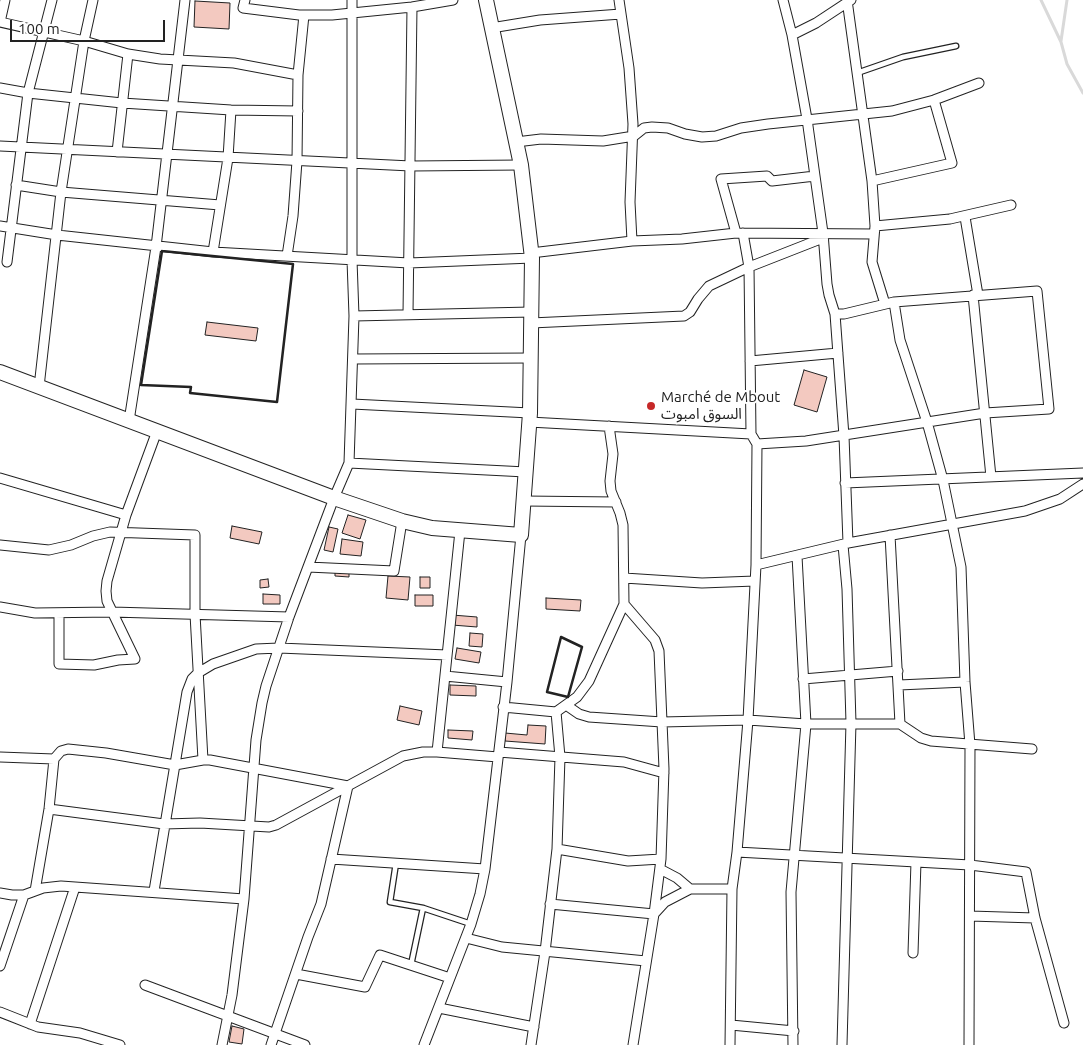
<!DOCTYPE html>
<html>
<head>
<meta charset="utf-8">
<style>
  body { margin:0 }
  #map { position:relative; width:1083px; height:1045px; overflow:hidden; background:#fff; font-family:Ubuntu,sans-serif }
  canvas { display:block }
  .scale { position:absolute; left:10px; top:20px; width:155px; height:22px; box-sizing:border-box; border:2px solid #222; border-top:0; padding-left:6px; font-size:15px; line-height:18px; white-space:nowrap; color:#222; -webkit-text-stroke:4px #fff; paint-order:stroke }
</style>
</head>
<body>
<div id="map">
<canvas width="1083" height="1045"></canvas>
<div class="scale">100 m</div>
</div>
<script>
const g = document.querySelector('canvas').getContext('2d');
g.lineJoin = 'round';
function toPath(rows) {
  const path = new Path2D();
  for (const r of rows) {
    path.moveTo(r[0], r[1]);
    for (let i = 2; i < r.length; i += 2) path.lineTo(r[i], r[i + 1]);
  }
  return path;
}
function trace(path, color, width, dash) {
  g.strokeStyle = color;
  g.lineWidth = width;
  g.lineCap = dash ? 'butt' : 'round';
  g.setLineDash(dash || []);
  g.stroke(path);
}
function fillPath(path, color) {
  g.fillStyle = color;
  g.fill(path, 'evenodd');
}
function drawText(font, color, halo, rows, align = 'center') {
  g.font = font + ' Ubuntu,"Noto Sans Arabic",sans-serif';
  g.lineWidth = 4;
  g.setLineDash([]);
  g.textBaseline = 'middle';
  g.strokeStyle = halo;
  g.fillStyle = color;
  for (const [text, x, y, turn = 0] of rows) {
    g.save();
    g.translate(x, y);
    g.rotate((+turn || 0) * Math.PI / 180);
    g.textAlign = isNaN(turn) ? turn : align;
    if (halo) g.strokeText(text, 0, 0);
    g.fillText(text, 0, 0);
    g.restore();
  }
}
const stream = toPath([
  [1041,0,1061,42,1067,64,1083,93],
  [1061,41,1067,0]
]);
const building = toPath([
  [195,1,230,3,229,29,194,27,195,1],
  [207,322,258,328,256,341,205,335,207,322],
  [804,370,827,377,817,412,794,405,804,370],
  [348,515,366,520,360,539,342,533,348,515],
  [232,526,262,532,259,544,230,538,232,526],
  [329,527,338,529,333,552,324,550,329,527],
  [342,539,363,542,361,556,340,554,342,539],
  [335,570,349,571,349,577,335,576,335,570],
  [388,576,410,577,408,600,386,598,388,576],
  [420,577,430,577,430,588,420,588,420,577],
  [268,579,269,587,260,588,260,580,268,579],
  [263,594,280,595,280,604,263,604,263,594],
  [415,595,433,595,433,606,415,606,415,595],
  [546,598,581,600,580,611,546,609,546,598],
  [452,615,477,617,477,627,452,625,452,615],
  [470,633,483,634,482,647,469,646,470,633],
  [457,648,481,652,479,663,455,659,457,648],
  [450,685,476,686,476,696,450,695,450,685],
  [400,706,422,711,419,725,397,720,400,706],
  [528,725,546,726,545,744,505,741,505,733,527,735,528,725],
  [448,730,473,731,472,740,448,738,448,730],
  [232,1026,244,1029,242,1044,229,1042,232,1026]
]);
const lane = toPath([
  [857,73,903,57,956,46],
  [396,863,390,902,423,908,471,924],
  [411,965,423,908]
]);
const street = toPath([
  [245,0,243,8,299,15,332,15,412,7,453,0],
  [619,0,629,68,633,124,630,202,632,241],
  [783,0,792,35,807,119,823,233,827,284,829,295,835,314,844,436,848,543],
  [847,0,872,181,875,226,872,262,885,304],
  [0,22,84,41,128,54,160,59,234,63,298,75],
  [0,22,5,0],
  [491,28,540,20,621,14],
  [792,35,816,23,851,0],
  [0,88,28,93,122,103,231,110,298,111],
  [516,142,541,139,603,141,634,136,644,128,652,127,668,128,685,134,702,137,716,136,741,128,768,124,892,111,934,100,979,83],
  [0,146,411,166,521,165],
  [117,152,128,54],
  [872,181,952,163,934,100],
  [16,185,61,192,220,205],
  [965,217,978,295],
  [0,226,57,235,213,252,409,263,532,258],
  [875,226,950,219,1011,205],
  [736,233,721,179,767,176,772,181,815,176],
  [213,252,228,158,231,110],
  [531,253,632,241,682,239,736,233,874,234],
  [287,256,293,216,297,161,298,75,304,15],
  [7,262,28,93,52,0],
  [973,295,991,477],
  [894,302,900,340,927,422,943,480,961,567,965,682,970,745,969,1045],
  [408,314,412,7],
  [354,316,531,312],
  [531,323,684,316,690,312,698,299,709,286,749,267,823,238],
  [353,359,531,358],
  [750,361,838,353],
  [39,387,61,192,84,41,93,0],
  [352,404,530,413],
  [129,421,156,247,185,0],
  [529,422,751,434],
  [757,444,806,441,985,413,1049,409,1037,291,894,302,844,314,835,314],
  [349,463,526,472],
  [0,478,126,515],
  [845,483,1083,473],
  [524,501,616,502],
  [890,535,900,724],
  [0,545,49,550,71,545,93,536,110,532,195,535,195,614,203,760],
  [756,565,848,543,1025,511,1060,499,1083,484],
  [308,567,394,571,402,521],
  [624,578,702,583,755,581],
  [624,604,655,640,659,651,664,769,661,859,654,914,633,1045],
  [0,607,35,613,112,612,289,617],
  [59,613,59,664,94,665,118,660,135,659,107,601,106,591,107,581,126,515,157,431],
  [445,676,507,682],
  [803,679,898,671],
  [899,685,965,682],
  [566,705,579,714,589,717,662,722,748,720,806,724,900,724,921,738,931,741,1032,749],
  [503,707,556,712,577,697,589,681,624,604,623,525,620,513,611,491,610,481,613,454,609,426],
  [437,752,460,531],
  [499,752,624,762,664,773],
  [0,757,54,759],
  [49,809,164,824,200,823,269,827,276,825,403,756,423,752,437,752,498,757],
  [557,849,628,861,661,859],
  [737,852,970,865,1026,872,1035,918,1064,1023],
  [331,859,485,869],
  [660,869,677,878,690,889],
  [35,891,49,809,54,759,61,751,68,749,106,753,175,765,203,760,210,760,348,786,321,904,308,937,271,1045],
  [154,891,187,692,192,679,198,673,213,664,256,649,279,648,447,655],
  [0,893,12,895,24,895,43,888,61,886,244,899],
  [550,904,654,914,665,902,690,889,732,889],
  [970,916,1035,918],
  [466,938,502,947,646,961],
  [913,953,916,862],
  [0,966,24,895],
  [296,974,365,987,380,955,450,978],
  [145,985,305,1045],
  [439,1008,534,1027],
  [0,1012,38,1027,80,1033,120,1045],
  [30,1024,75,887],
  [731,1025,794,1031],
  [222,1045,232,995,244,899,256,740,262,703,266,686,289,617,334,498,349,463,354,316,352,260,352,0],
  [424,1045,471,924,480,894,485,869,507,682,521,535],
  [531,1045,545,952,557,849,560,757,556,712],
  [730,1045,732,889,737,852,748,720,756,565,757,444,751,434,749,267,743,233],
  [793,1045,791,892,806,724,797,556],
  [842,1045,851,723,847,589,843,545]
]);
const secondary = toPath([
  [0,372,334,498,402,521,432,528,521,535,530,413,532,258,521,165,486,0]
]);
const wall = toPath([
  [162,251,293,264,277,402,190,393,191,387,141,385,162,251],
  [561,637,582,647,568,697,547,692,561,637]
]);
const markers = [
  [651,406,5,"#c62828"]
];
const poiNames = [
  ["Marché de Mbout",661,397],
  ["السوق امبوت",661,414]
];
trace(stream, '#d9d9d9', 3);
fillPath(building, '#f3c9c0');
trace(building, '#222', 1);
trace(lane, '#222', 7);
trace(street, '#222', 11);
trace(secondary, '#222', 16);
trace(lane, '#fff', 4.5);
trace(street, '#fff', 9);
trace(secondary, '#fff', 14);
trace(wall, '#222', 2.5);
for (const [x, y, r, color] of markers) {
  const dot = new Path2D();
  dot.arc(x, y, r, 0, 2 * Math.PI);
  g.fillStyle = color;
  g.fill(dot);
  trace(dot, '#fff', 2);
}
drawText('15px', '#222', '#fff', poiNames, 'left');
</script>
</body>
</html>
